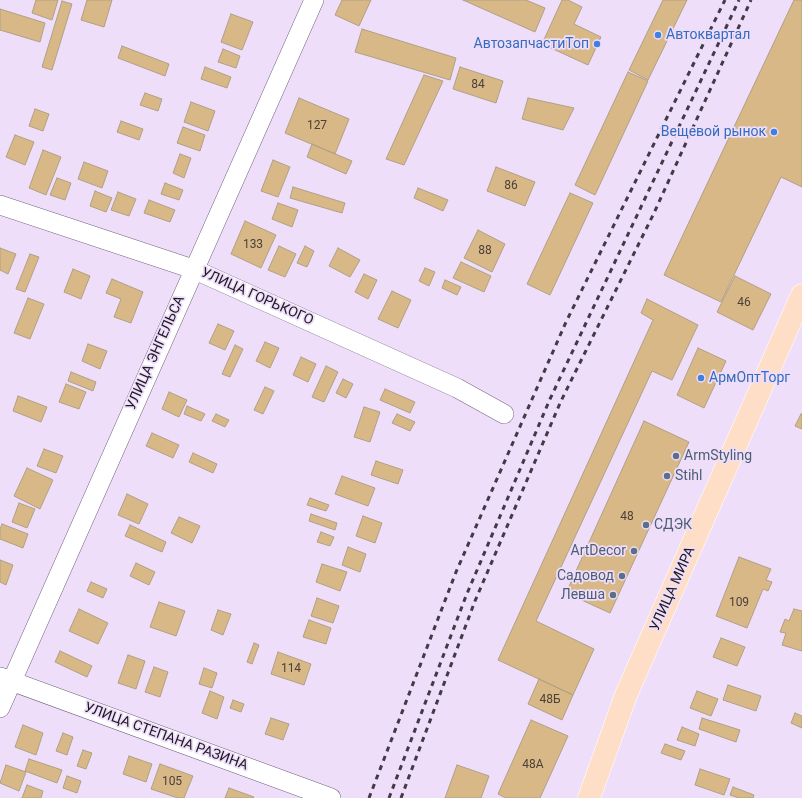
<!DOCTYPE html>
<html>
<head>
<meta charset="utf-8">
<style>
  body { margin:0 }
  canvas { display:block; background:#eedefa }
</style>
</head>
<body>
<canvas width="802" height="798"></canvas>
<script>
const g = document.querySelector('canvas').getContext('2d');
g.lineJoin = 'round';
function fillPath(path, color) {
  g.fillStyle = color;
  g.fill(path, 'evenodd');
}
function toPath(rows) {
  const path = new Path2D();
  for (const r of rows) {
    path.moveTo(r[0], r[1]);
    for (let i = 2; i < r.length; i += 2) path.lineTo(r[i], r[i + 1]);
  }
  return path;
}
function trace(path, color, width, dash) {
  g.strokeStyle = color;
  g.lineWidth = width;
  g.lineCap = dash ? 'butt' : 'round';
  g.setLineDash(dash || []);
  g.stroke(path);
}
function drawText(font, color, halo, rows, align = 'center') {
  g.font = font + ' Roboto,sans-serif';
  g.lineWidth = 3.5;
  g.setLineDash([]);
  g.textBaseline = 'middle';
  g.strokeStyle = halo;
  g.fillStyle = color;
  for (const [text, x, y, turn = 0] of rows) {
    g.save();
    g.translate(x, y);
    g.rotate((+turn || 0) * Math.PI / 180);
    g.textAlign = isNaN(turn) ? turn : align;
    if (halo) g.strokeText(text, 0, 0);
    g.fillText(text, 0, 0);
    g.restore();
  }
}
const building = toPath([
  [36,0,58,0,52,20,32,13,36,0],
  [87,0,112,0,104,27,81,20,87,0],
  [342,0,371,0,359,26,335,15,342,0],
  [463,0,526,0,545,8,535,32,463,0],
  [562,0,568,0,582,7,574,24,601,37,588,65,542,44,562,0],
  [663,0,687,0,648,80,629,70,663,0],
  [794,0,802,0,802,187,781,177,721,302,664,275,794,0],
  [62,1,72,4,52,70,42,67,62,1],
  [0,9,45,23,40,42,0,30,0,9],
  [231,14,253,22,242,50,221,42,231,14],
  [362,29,456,58,450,80,355,52,362,29],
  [122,46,169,64,165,76,118,58,122,46],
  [223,49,240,56,236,68,218,62,223,49],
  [205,67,231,77,227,88,201,79,205,67],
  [460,67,503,81,496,103,453,89,460,67],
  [628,72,648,81,595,195,575,185,628,72],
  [424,75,443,81,404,165,386,159,424,75],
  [145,93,162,99,158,111,140,105,145,93],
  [299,98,349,119,335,154,285,133,299,98],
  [528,98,574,108,563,130,522,119,528,98],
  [191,102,215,111,208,131,184,122,191,102],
  [35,109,49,114,43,131,29,126,35,109],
  [121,121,143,129,139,140,117,132,121,121],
  [183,127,205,135,200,151,177,143,183,127],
  [15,135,34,142,25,165,6,157,15,135],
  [312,144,352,161,346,174,307,157,312,144],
  [43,150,61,157,46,195,29,188,43,150],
  [180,154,191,158,184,178,173,173,180,154],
  [273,160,290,167,278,197,261,191,273,160],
  [84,162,108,171,102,188,78,179,84,162],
  [496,167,535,182,525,206,487,191,496,167],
  [57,178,71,183,65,200,50,195,57,178],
  [165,183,183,190,179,200,161,194,165,183],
  [293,187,345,203,342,213,290,198,293,187],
  [418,188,448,200,443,211,414,198,418,188],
  [95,191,112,198,106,212,90,206,95,191],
  [118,192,136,199,129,216,111,210,118,192],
  [570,193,593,203,550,295,527,284,570,193],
  [149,200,175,210,170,222,144,213,149,200],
  [278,203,298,210,292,227,272,219,278,203],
  [245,221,276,235,261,268,231,254,245,221],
  [478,230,505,244,492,272,464,258,478,230],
  [279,246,296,254,285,277,268,270,279,246],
  [305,246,314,251,307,267,297,263,305,246],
  [0,248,16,254,8,274,0,270,0,248],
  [338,248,360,260,350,277,329,266,338,248],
  [30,254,39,257,25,292,16,289,30,254],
  [461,262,491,276,484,292,453,278,461,262],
  [425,268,435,272,429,286,419,281,425,268],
  [73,269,90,276,81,299,64,292,73,269],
  [364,274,377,280,368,299,355,292,364,274],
  [735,276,771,294,753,330,717,312,735,276],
  [112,279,143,292,131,323,114,317,121,299,106,293,112,279],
  [445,280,461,287,457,295,442,288,445,280],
  [392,291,411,300,398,328,378,319,392,291],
  [28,298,44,304,30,339,14,333,28,298],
  [647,299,698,325,672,380,652,371,536,621,594,649,573,695,498,660,653,320,641,313,647,299],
  [218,324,234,331,225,350,209,343,218,324],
  [265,342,279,348,270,368,256,361,265,342],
  [88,344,107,351,100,369,82,361,88,344],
  [235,345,243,349,230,377,222,374,235,345],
  [698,348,726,361,704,408,677,395,698,348],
  [301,357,316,364,308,382,293,375,301,357],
  [326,366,338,372,324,402,312,397,326,366],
  [71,372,96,382,93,391,68,381,71,372],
  [343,379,353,384,346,398,336,393,343,379],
  [66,384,86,392,79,409,59,402,66,384],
  [265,387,274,391,263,414,254,410,265,387],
  [385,389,415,402,410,413,380,400,385,389],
  [169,392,187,400,179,417,162,409,169,392],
  [18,396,47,407,41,422,13,411,18,396],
  [187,406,205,414,201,421,184,414,187,406],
  [364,407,380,412,370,442,354,437,364,407],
  [216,414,229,420,225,427,212,421,216,414],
  [397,414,415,422,410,431,392,423,397,414],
  [801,414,802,414,802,429,795,426,801,414],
  [644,421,689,442,610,613,566,593,644,421],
  [152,433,179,445,173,458,146,446,152,433],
  [44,449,63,456,56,473,37,466,44,449],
  [193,453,217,464,213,473,189,462,193,453],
  [376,461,403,470,398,484,371,475,376,461],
  [27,468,53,480,40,509,14,496,27,468],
  [342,476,375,488,368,506,335,494,342,476],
  [127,494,148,504,139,524,118,515,127,494],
  [310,498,329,505,326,511,307,505,310,498],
  [19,503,35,509,27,528,12,522,19,503],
  [311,514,337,523,335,530,309,521,311,514],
  [363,516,382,523,375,543,356,536,363,516],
  [179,517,200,526,192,543,171,533,179,517],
  [2,524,28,534,23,548,0,539,0,529,2,524],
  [130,525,166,542,162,552,125,536,130,525],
  [321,532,334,537,330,546,317,542,321,532],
  [348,547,366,554,360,572,342,565,348,547],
  [739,557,771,569,766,580,772,582,768,591,763,589,747,628,716,616,739,557],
  [0,560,13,565,6,585,0,582,0,560],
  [136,563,155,572,149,585,130,576,136,563],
  [322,564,347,572,340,591,316,582,322,564],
  [91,582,107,589,103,598,87,591,91,582],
  [317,598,339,606,333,623,311,616,317,598],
  [159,602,185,611,176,636,150,627,159,602],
  [79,609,108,623,98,644,69,631,79,609],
  [794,609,802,611,802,651,782,645,786,633,780,632,785,619,789,621,794,609],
  [218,610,231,614,223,635,211,630,218,610],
  [309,620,331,628,326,644,303,637,309,620],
  [721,638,745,647,737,666,713,657,721,638],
  [254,643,259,645,252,664,247,662,254,643],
  [60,651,92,666,87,677,55,662,60,651],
  [278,652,311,664,304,685,271,674,278,652],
  [128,655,145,661,136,689,118,683,128,655],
  [154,667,168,672,160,697,145,692,154,667],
  [204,668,217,673,212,688,199,684,204,668],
  [539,679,573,695,562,720,528,704,539,679],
  [728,685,761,696,756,711,723,700,728,685],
  [210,691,224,697,217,719,202,713,210,691],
  [697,691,718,699,711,716,690,708,697,691],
  [233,700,244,704,241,712,230,708,233,700],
  [795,713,802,716,802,728,791,723,795,713],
  [271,718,289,724,283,740,265,734,271,718],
  [702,718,740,730,736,742,699,729,702,718],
  [531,720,568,736,540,798,506,798,498,794,531,720],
  [23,725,43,733,36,755,15,747,23,725],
  [682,727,699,734,695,746,677,740,682,727],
  [63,733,73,737,67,755,56,751,63,733],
  [665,744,685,751,681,760,661,753,665,744],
  [83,750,92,753,86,769,77,766,83,750],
  [129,756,152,764,146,782,123,774,129,756],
  [29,759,62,770,57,783,25,771,29,759],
  [160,764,193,776,184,798,178,798,151,789,160,764],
  [6,765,26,772,19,791,0,783,6,765],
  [457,765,489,776,481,798,445,798,457,765],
  [700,769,730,779,724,795,695,785,700,769],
  [67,776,81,781,77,793,63,788,67,776],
  [27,785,43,791,41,798,22,798,27,785],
  [733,787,754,795,753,798,739,798,730,795,733,787],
  [229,788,254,797,253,798,225,798,229,788]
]);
const minor = toPath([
  [0,205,193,269,457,388,504,414],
  [0,677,331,798],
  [0,708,314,0]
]);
const major = toPath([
  [589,798,626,695,802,295]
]);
const rail = toPath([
  [369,798,456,572,566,322,725,0],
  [389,798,466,596,550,399,739,0],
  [401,798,475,601,561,401,654,213,751,0]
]);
const markers = [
  [658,35,4,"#3f7fe0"],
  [597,44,4,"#3f7fe0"],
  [774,132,4,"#3f7fe0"],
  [701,378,4,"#3f7fe0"],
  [676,456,4,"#5c6f8a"],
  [667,476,4,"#5c6f8a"],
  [646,525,4,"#5c6f8a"],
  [634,551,4,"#5c6f8a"],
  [622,576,4,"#5c6f8a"],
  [613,595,4,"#5c6f8a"]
];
const numberNames = [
  ["84",478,85],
  ["127",317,126],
  ["86",511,186],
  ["133",253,245],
  ["88",485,251],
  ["46",744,303],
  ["48",627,517],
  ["109",739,603],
  ["114",291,669],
  ["48Б",550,700],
  ["48А",533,765],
  ["105",172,782]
];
const shopNames = [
  ["Автоквартал",666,35],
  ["АвтозапчастиТоп",589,44,"right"],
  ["Вещевой рынок",766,132,"right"],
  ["АрмОптТорг",709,378]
];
const streetNames = [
  ["УЛИЦА ГОРЬКОГО",257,297,24],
  ["УЛИЦА ЭНГЕЛЬСА",156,353,-66],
  ["УЛИЦА МИРА",673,589,-66],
  ["УЛИЦА СТЕПАНА РАЗИНА",166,737,20]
];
const serviceNames = [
  ["ArmStyling",684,456],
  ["Stihl",675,476],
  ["СДЭК",654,525],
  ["ArtDecor",626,551,"right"],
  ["Садовод",614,576,"right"],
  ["Левша",605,595,"right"]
];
fillPath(building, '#d8b886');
trace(building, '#b0a086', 1);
trace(minor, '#74667f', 20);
trace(major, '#fff', 23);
trace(minor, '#fff', 19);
trace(major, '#fedec6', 22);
trace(rail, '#413a47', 3, [5, 5]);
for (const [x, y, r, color] of markers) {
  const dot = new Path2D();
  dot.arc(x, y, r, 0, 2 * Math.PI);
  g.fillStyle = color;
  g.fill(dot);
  trace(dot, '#eedefa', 1.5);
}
drawText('12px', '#4c403b', null, numberNames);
drawText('14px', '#366cbe', '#eedefa', shopNames, 'left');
drawText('14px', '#1d1822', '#eedefa', streetNames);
drawText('14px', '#4e5e75', '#eedefa', serviceNames, 'left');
</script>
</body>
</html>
